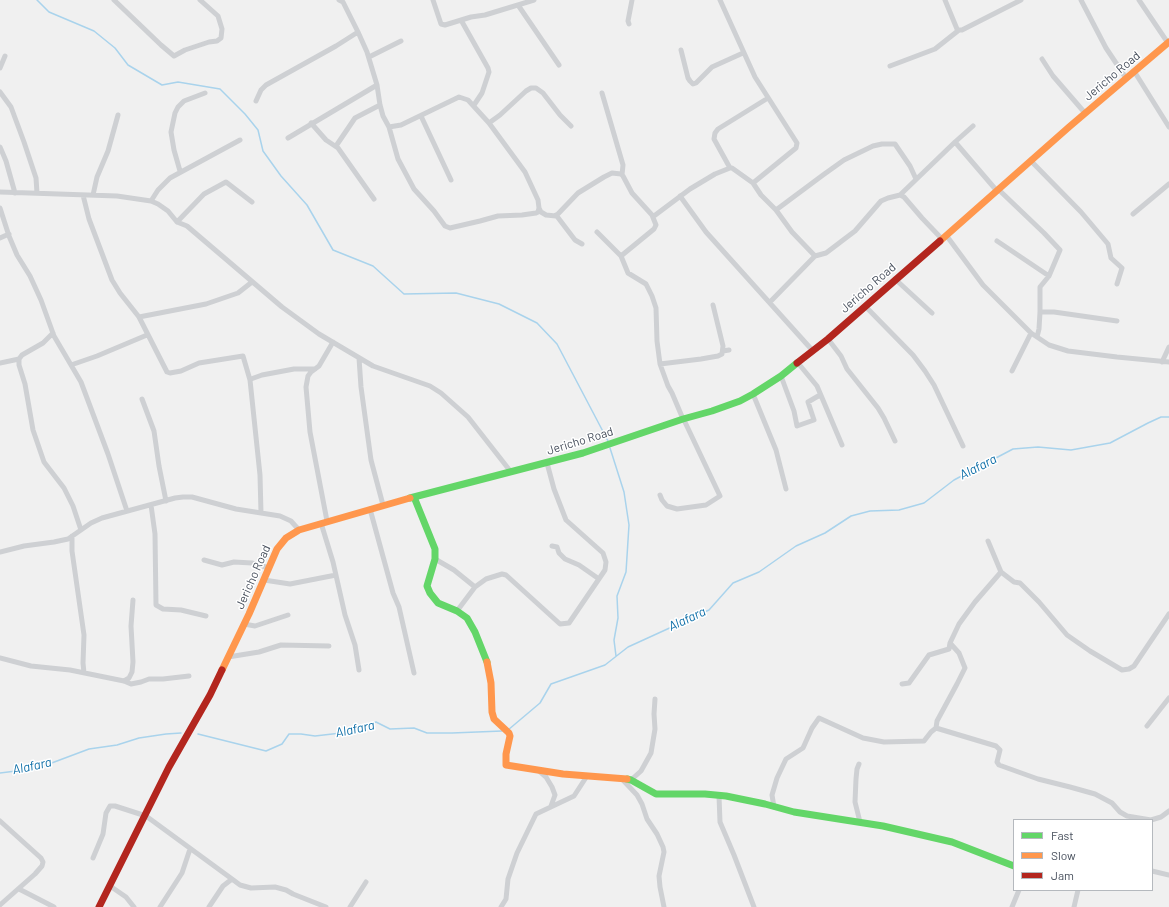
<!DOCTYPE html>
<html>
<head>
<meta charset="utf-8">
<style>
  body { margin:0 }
  #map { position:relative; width:1169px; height:907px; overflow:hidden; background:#f0f0f0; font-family:Barlow,sans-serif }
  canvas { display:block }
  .legend { position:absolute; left:1013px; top:819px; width:140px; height:72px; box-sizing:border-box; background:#fff; border:1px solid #b5b9be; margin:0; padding:5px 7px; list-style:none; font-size:12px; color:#474f5c }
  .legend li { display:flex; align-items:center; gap:8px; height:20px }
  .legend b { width:20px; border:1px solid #b5b9be }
</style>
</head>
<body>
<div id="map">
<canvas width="1169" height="907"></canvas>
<ul class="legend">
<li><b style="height:5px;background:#63d668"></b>Fast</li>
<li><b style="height:5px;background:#ff974d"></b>Slow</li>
<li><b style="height:5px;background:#b3261e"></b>Jam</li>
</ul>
</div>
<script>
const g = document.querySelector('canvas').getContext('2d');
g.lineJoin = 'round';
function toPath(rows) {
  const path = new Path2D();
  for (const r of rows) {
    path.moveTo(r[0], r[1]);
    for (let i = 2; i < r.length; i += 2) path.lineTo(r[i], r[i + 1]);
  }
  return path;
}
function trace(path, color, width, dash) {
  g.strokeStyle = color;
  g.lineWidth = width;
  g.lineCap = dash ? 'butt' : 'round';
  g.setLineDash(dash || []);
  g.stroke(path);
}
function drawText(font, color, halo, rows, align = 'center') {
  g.font = font + ' Barlow,sans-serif';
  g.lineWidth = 3;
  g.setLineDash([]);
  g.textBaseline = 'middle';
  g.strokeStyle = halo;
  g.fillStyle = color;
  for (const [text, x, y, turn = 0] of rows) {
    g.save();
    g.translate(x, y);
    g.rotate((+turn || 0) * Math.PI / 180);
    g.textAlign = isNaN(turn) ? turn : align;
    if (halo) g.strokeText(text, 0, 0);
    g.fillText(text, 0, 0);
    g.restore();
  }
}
const stream = toPath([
  [37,0,49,12,94,31,115,48,128,65,162,85,178,82,220,89,245,114,258,130,263,151,281,176,307,205,333,250,373,266,404,294,456,293,499,304,537,323,557,344,608,441],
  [610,448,624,492,629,525,626,572,617,596,618,618,614,640,616,656],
  [508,730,540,703,551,684,605,665,628,647,709,610,733,583,759,572,796,546,825,533,851,516,870,511,899,510,924,503,954,480,1013,449,1038,447,1071,450,1110,443,1148,423,1161,417,1169,417],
  [198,734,266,751,282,744,289,734,301,734,315,736,341,733,357,727,376,722,390,729,414,728,427,733,452,733,502,731],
  [0,773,24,770,49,764,89,749,117,745,139,738,166,734,181,733]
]);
const street = toPath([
  [114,0,161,45,174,56,185,50,209,42,217,41,221,38,222,29,218,16,200,0],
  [339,0,343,2,358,32,367,52,377,85,380,105,383,116,389,127,398,159,414,189,434,211,445,226,450,228,480,221,498,216,522,215,536,213,538,212,539,208],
  [433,0,441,24,445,25,471,17,485,15,534,0],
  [720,0,755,77,797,143,796,148,753,183],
  [945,0,957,29,959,30],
  [1081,0,1106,48,1126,78],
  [1139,0,1168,43],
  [518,5,559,65],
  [461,20,488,68,489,72,482,93,474,105],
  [629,24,628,21,632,0],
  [681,50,688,78,690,81,693,84,696,83,712,67,743,53],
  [369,57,401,41],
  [1042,59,1053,76,1085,113],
  [890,66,935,49,959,30,962,30,1021,0],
  [0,68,5,56],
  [1134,71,1169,127],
  [0,92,11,107,24,142,36,178,37,193],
  [602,93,623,165,622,175],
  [256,101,261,90,266,85,336,46,358,32],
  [421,116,451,180],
  [311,123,326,140,338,148,374,199],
  [489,123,500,115,526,91,531,88,536,88,543,93,560,115,571,126],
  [389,127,401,125,459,97,468,100,489,123,525,172,538,200,539,208,541,212,546,215,556,216,578,193,604,177,612,173,621,174,623,176,632,193,652,215,656,225,654,229,621,256],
  [288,138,377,85],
  [955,142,973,126],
  [336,146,355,118,380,105],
  [0,147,6,161,15,193],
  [1031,161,1081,212,1108,244,1111,258,1122,268,1117,284],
  [730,168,714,139,715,133,718,129,768,98],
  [180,171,174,150,171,132,175,113,178,107,184,101,205,93],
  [999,190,1044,233,1060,250,1049,276,1040,287,1040,312],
  [0,192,117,196,151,201,158,204,168,211,177,222,187,226,282,307,319,334,373,366,430,386,441,393,468,417,511,472],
  [83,195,89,219,112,280,120,293,139,317,167,372,170,373,181,371,199,363,243,356,250,380],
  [93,195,97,177,108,151,118,115],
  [900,195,955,142,997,191],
  [680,196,706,232,813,351],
  [151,201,158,190,170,178,240,140],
  [0,208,9,236,17,255,30,276,41,300,54,336,81,382,108,454,127,511],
  [776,210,823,175,844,160,873,146,882,144,895,144,910,166,916,179],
  [1133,214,1169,184],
  [556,215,575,240,582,244],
  [652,215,654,216,690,189,715,174,730,168,732,168,753,183,761,195,776,210,792,232,815,256],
  [177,222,204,194,226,182,252,202],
  [597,232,621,256,628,273,646,284,652,296,656,308,657,341,660,364,668,386,672,393,683,419],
  [946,235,983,285,1031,333,1049,345,1068,351,1117,357,1169,362],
  [0,238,9,234],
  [997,241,1049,276],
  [895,279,932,313],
  [770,302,815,256,826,253,855,231,881,201,888,198,900,195,904,197,922,218,942,239],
  [865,306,913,355,925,371,934,385,963,446],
  [139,317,206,304,238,293,252,282],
  [53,333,43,343,22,355,19,359,19,365,25,384,33,430,44,462,64,488,73,506,81,530],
  [1037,337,1039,329,1040,312,1054,312,1117,321],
  [828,339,841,356,847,369,878,408,884,418,895,441],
  [723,351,729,350],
  [359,358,361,387,371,460,383,505],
  [1162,362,1169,347],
  [0,363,19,359],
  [798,363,817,386,842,445],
  [660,364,701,359,718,356,722,354,723,346,713,305],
  [71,365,97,356,147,335],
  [1012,371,1031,333],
  [781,376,794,411,797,426,814,420,808,402,820,395],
  [753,394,776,450,786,489],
  [142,399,154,431,159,466,166,501],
  [660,495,662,500,667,506,677,509,706,505,720,496,684,420],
  [151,505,155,534,156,605,163,609,181,610,206,616],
  [370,509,393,593,399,607,414,673],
  [261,513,260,475,250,380,251,379,262,375,294,369,315,369],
  [327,521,310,432,306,387,308,376,311,372,319,366,333,342],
  [321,523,333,562,345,615,355,645,359,670],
  [72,536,72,551,84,635,83,663,84,673],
  [988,541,1001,572,1014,582,1020,583,1039,602,1067,635,1090,651,1122,670,1129,669,1134,666,1169,614],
  [552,546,557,547,559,553,565,559,579,565,599,579],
  [0,552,24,546,54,542,68,539,91,523,102,518,175,498,183,497,192,497,236,509,280,516,291,521,299,530],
  [435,559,454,570,475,587],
  [204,560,222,565,234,562,252,563,269,568],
  [264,580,290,584,336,575],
  [457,611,475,587,486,579,502,574,506,575,560,624,569,623,605,570,606,562,603,553,566,520,554,489,547,463],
  [244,624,255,626,288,615],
  [228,657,259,652,281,645,329,646],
  [0,658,31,666,70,670,124,681,131,684,141,682,149,679,163,679,189,676],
  [124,681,129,678,132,672,133,662,131,626,133,600],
  [902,684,909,683,929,655,949,649,950,643],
  [1147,726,1169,698],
  [936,728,996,746,1000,750,997,762,999,765,1038,779,1070,787,1095,794,1112,803,1120,812,1127,816,1151,820,1161,817,1169,811],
  [859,764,857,769,856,779,855,802,860,822],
  [538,770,546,777,552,787,555,795,551,806],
  [621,778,637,795,642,804,647,819,657,834,663,847,664,852,659,876,660,887,664,907],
  [631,780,641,771,651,753,655,729,654,714,655,699],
  [719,796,720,822,734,855,754,907],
  [774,807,772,795,777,778,786,759,803,748,812,728,819,718,863,738,884,742,924,741,931,732,936,728,937,721,957,684,965,668,959,653,950,643,959,624,975,602,1001,572],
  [0,821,41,858,43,862,42,866,35,874,0,905],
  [93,858,103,834,106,813,110,806,115,806,146,816,232,879],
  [1152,871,1169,875],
  [110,886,126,897,134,907],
  [19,889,54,907],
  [160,907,182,873,190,849],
  [209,907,223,886,232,879,240,885,251,888,275,887,286,890,293,894,326,907],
  [350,907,366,882],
  [501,907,506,899,508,879,517,853,536,814,574,796,587,776],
  [1012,907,1019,890],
  [1074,907,1078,890]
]);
const fast = toPath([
  [414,497,435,549,435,559,427,586,430,593,438,603,457,611,467,618,475,632,487,662],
  [410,498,583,453,683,419,712,411,740,401,753,394,781,376,797,363],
  [627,779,631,780,656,794,705,794,726,796,765,804,794,812,883,826,952,842,1014,866]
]);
const slow = toPath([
  [940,241,1069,127,1169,42],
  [487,662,491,683,492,712,494,719,509,733,510,736,506,754,506,765,563,774,627,779],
  [222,670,249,614,277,549,286,538,299,530,410,498]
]);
const jam = toPath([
  [797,363,828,339,940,241],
  [99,907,169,767,210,695,222,670]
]);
const streetNames = [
  ["Jericho Road",1112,76,-40],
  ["Jericho Road",868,288,-41],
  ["Jericho Road",580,441,-17],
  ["Jericho Road",253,577,-66]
];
const waterNames = [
  ["Alafara",978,467,-27],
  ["Alafara",687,619,-25],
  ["Alafara",355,729,-12],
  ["Alafara",32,766,-12]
];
trace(stream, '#a9d3ec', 1.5);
trace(street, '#ced0d3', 5);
trace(fast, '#63d668', 7);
trace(slow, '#ff974d', 7);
trace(jam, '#b3261e', 7);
drawText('12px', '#474f5c', '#fff', streetNames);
drawText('italic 13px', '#0e6fa8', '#fff', waterNames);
</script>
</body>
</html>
